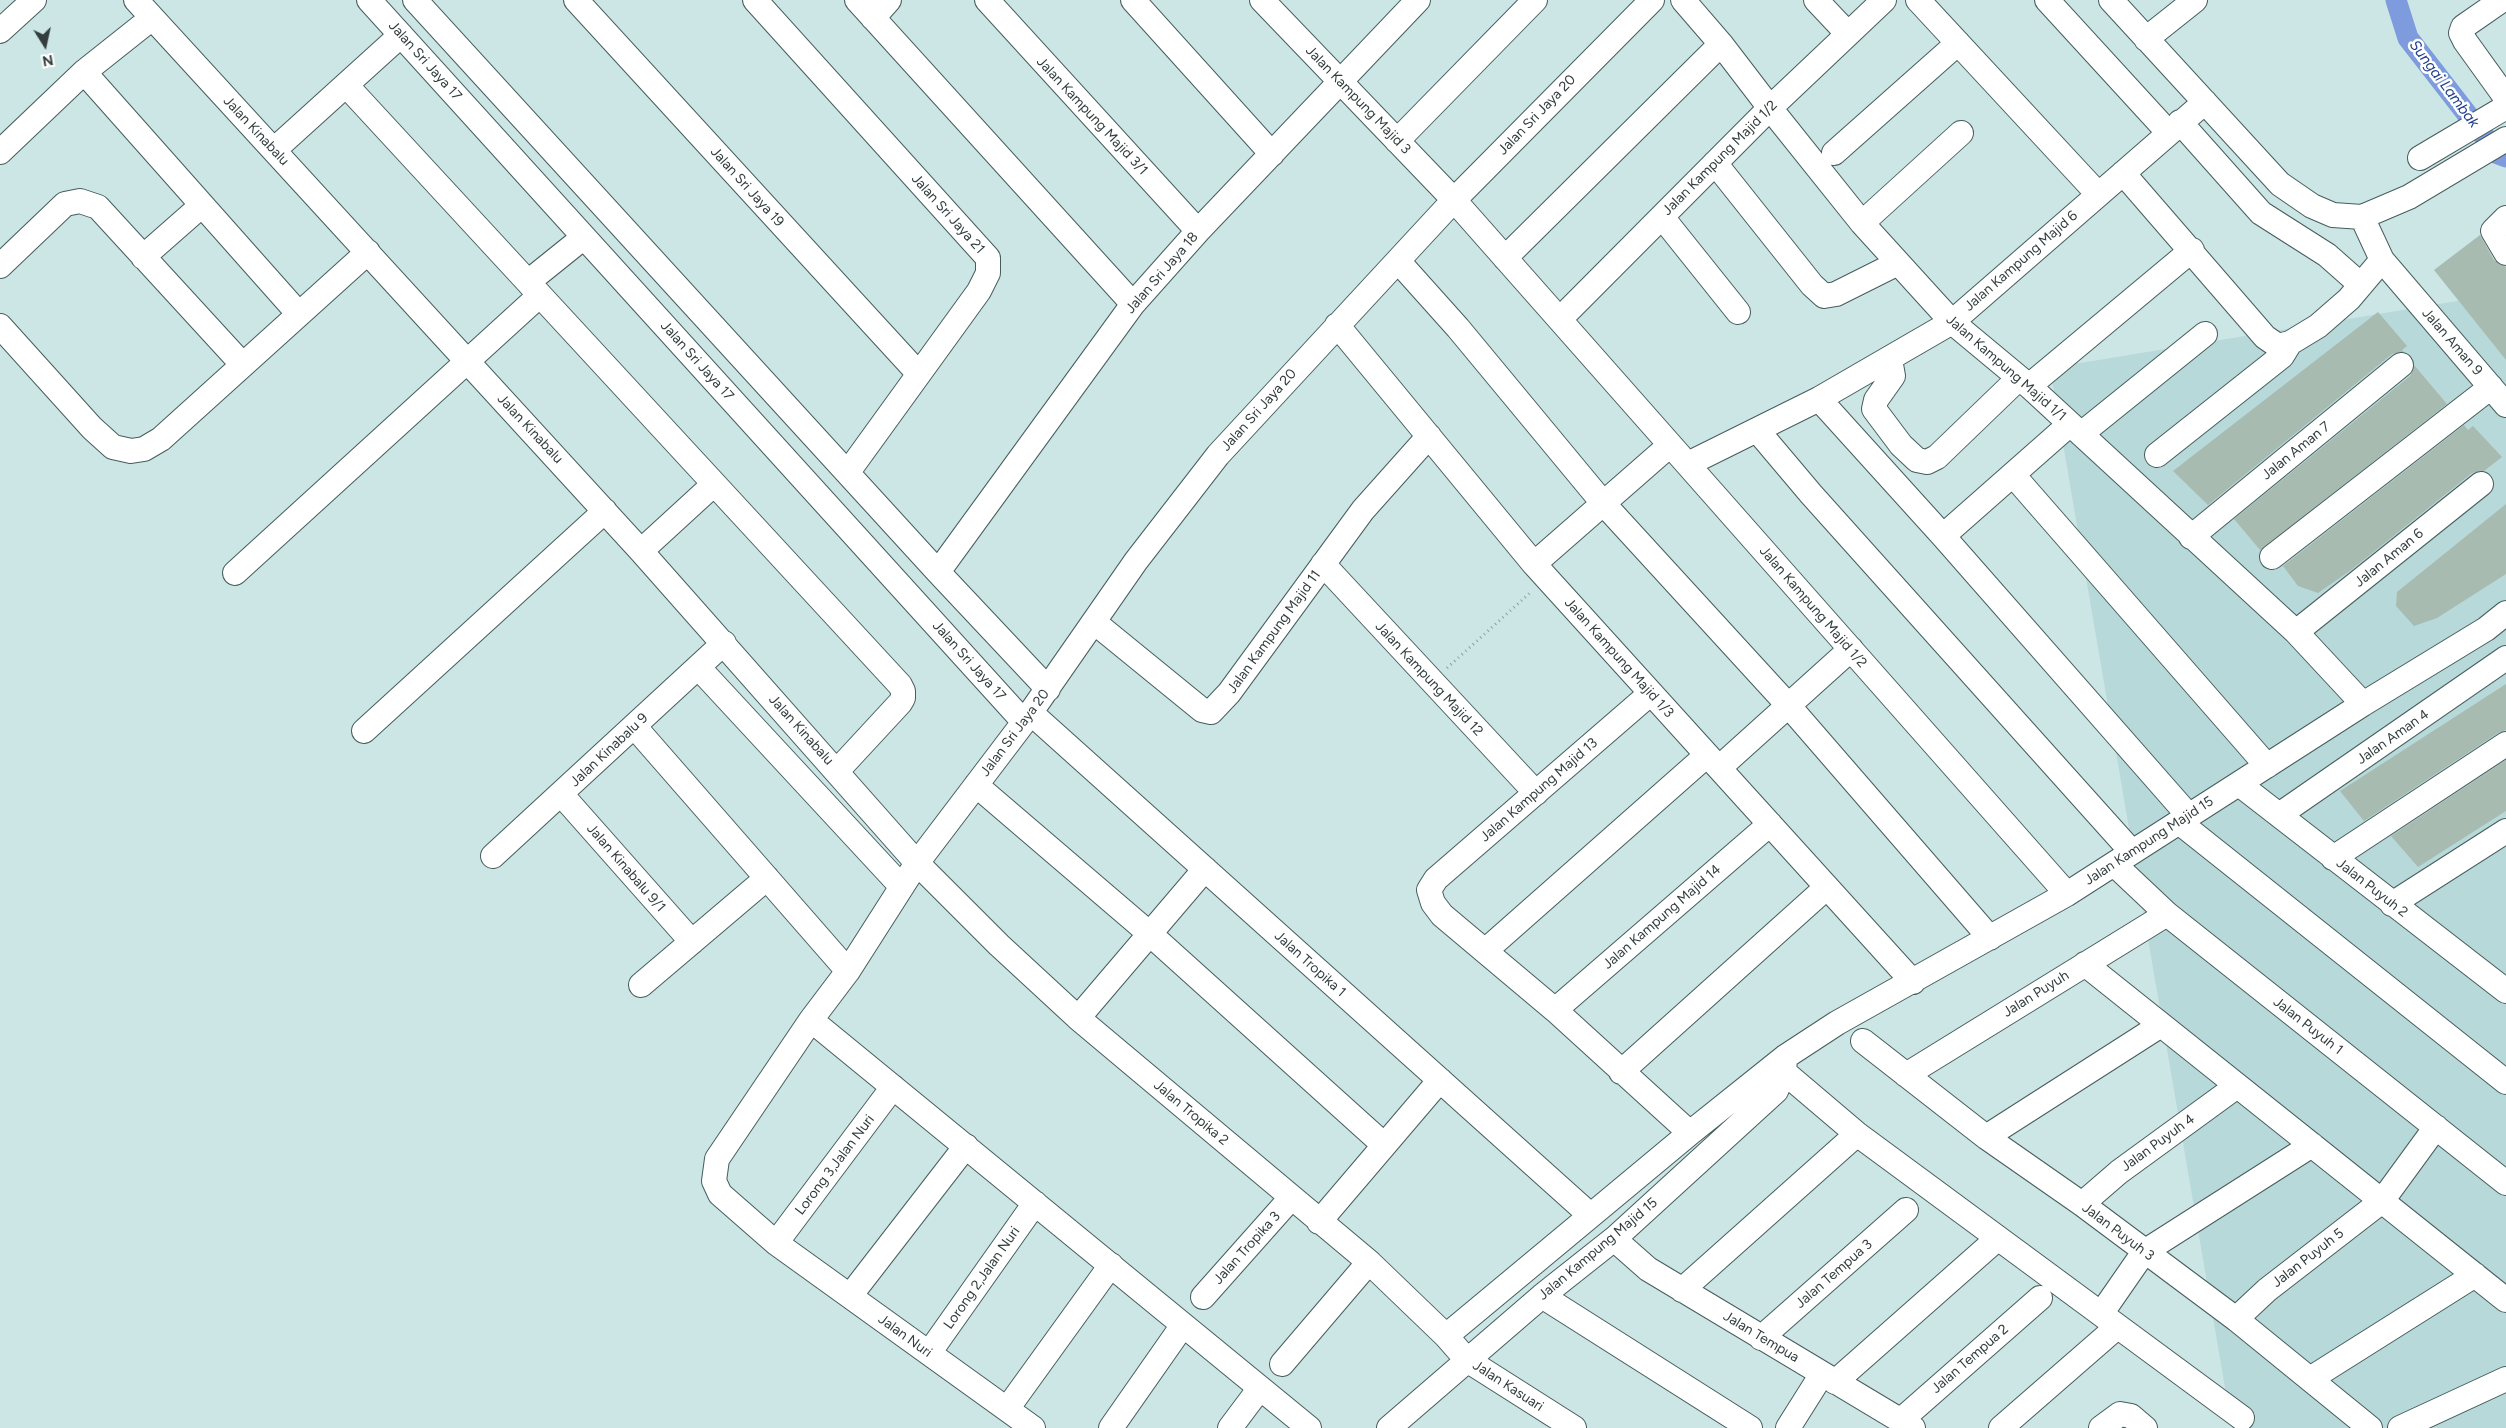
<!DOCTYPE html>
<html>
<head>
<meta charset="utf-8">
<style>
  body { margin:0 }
  #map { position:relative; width:2506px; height:1428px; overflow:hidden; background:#cce5e5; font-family:Figtree,sans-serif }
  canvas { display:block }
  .north { position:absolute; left:20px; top:20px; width:50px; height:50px; -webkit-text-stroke:4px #fff; paint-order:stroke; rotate:170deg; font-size:14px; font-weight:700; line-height:20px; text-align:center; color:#333d3d }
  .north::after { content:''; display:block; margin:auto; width:18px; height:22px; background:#333d3d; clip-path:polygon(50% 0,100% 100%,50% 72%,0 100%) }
</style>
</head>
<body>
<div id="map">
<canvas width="2506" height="1428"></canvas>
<div class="north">N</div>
</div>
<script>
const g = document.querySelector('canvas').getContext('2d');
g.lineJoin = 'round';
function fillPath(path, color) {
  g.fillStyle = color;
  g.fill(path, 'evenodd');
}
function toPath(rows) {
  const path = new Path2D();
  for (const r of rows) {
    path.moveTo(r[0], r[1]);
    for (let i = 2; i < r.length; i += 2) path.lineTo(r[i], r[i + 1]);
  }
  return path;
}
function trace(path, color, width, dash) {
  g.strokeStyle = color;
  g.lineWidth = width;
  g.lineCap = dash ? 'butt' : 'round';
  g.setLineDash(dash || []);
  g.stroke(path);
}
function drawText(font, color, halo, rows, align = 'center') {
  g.font = font + ' Figtree,sans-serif';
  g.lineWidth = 5;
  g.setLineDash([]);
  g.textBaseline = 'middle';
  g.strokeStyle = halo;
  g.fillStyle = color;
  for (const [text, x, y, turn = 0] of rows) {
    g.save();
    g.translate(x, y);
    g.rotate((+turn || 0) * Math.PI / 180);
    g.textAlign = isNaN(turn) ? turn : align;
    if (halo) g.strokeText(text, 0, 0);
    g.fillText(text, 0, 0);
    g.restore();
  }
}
const built = toPath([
  [2506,293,2506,1428,2232,1428,2050,368]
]);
const canal = toPath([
  [2396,0,2408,38,2498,154,2506,157]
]);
const building = toPath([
  [2480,235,2494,260,2506,267,2506,360,2434,270],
  [2378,312,2407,346,2402,350,2404,352,2392,354,2208,505,2173,471],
  [2414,365,2447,404,2260,550,2234,519,2410,376],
  [2464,425,2468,430,2473,426,2502,457,2484,471,2472,473,2351,570,2318,593,2298,586,2283,566],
  [2506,504,2506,574,2437,618,2414,626,2396,606,2397,592],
  [2506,684,2506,730,2498,733,2364,821,2340,791],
  [2506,760,2506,811,2418,867,2391,836]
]);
const path = toPath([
  [1447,668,1531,592]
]);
const minor = toPath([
  [136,0,641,551,917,863,999,945,1078,1018,1369,1262,1446,1336,1467,1360,1574,1428],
  [369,0,1024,722],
  [415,0,938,572,1048,689],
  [576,0,918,373],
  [755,0,988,258,988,273,979,291,848,472],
  [857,0,1133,304],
  [987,0,1198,231],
  [1133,0,1272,154],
  [1262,0,1454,200,2067,894],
  [1683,0,1721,44,1770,108,1862,223,1952,322,2029,386,2296,632,2363,704],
  [1816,0,1848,34],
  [1918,0,2098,194],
  [2047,0,2168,132],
  [2111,0,2280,184,2312,206,2333,215,2362,217,2409,197,2506,139],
  [2502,0,2463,27,2461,33,2465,41,2506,98],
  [873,18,889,0],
  [0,31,34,0],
  [2146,39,2195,0],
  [84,72,298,313],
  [346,85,900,685,903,691,903,698,900,703,838,770],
  [2180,122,2261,213,2327,255,2361,285],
  [1397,141,1535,0],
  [274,150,401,35],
  [0,152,84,72,152,18],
  [1834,153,1958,43],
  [2420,158,2506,107],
  [1715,163,1812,285,1824,296,1836,294,1898,263],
  [2123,173,2265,337,2278,346,2290,343,2318,326,2349,299,2382,260],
  [1662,217,1738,312],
  [2362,217,2382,260,2506,405],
  [2506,218,2493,231,2506,253],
  [1862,223,1961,133],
  [143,257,201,206],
  [1505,258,1721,44],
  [1398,261,1458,328,1603,503,1788,705,1990,938],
  [0,266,65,204,80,201,98,207,242,364],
  [528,282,584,237],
  [1560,319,1770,108,1884,0],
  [1337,325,1534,564,1913,982],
  [0,326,92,428,113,447,131,451,144,449,161,439,368,252],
  [1890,359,1893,376,1876,400,1874,409,1901,445,1917,460,1927,462,1937,457,2019,378],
  [2029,386,2192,250],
  [1819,399,1943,536,2189,816],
  [1757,430,1811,494,2132,852],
  [2081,434,2205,334],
  [2157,455,2282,356,2290,343],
  [1688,464,1819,399,1952,322,2205,102],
  [2014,476,2267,766],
  [1943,536,2070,424],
  [2191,537,2401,365],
  [641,551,713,485],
  [2272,557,2491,387],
  [1323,564,1536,793],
  [1534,564,1670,445],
  [938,572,1133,304,1198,231,1418,0],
  [235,573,540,295],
  [1094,622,1202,710,1211,712,1229,693,1363,510,1429,436],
  [2296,632,2481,484],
  [698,667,901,886],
  [1651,693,1436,879,1429,890,1433,903,1442,915,1555,1010,1690,1133],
  [1031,713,1590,1215],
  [634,726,848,971],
  [364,731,605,511],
  [1719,768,1851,649],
  [2239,784,2506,991],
  [976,785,1150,934,1383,1144],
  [561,794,692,942],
  [2279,815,2506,658],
  [2179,822,2506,1082],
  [493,856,724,643],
  [2333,858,2506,744],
  [2114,864,2167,914,2506,1183],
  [2392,904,2506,831],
  [1485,951,1707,755],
  [2085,964,2506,1300],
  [641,985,767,878],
  [1555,1010,1770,824],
  [1078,1018,1205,869],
  [811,1020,1309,1428],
  [1863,1041,1986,1137,2082,1204,2236,1319,2370,1428],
  [1621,1072,1827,887],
  [1784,1072,1857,1134,2242,1418],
  [1906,1075,2167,914],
  [1986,1137,2161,1025],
  [2082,1204,2119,1172,2237,1086],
  [1319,1222,1440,1080],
  [1614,1239,1648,1269,1913,1428],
  [776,1243,893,1087],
  [1682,1290,1857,1134],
  [850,1296,966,1146],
  [1542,1296,1750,1428],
  [1203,1297,1291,1198],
  [2101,1314,2144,1252,2312,1145],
  [2236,1319,2267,1290,2382,1201,2436,1127],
  [1446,1336,1690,1133,1785,1057,1837,1023,2067,894,2363,704,2486,629,2506,613],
  [1761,1338,1906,1210],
  [929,1353,1035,1203],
  [1282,1364,1369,1262],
  [2310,1379,2475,1275],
  [1835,1382,1997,1239],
  [1007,1409,1111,1265],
  [1900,1421,2040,1298],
  [1033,1428,776,1243,720,1194,714,1181,717,1159,811,1020,848,971,917,863,1024,722,1136,561,1218,455,1454,200,1652,0],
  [1111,1428,1183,1325],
  [1230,1428,1260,1388],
  [1389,1428,1542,1296,1614,1239,1776,1091,1784,1072,1785,1058],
  [1788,1428,1822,1374],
  [2001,1428,2117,1327],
  [2101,1428,2120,1414,2131,1416,2145,1428],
  [2400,1428,2506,1379]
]);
const streetNames = [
  ["Jalan Sri Jaya 17",425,61,48],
  ["Jalan Kampung Majid 3",1358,100,46],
  ["Jalan Sri Jaya 20",1537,115,-46],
  ["Jalan Kampung Majid 3/1",1092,116,47],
  ["Jalan Kinabalu",256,131,47],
  ["Jalan Kampung Majid 1/2",1720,158,-45],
  ["Jalan Sri Jaya 19",747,187,48],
  ["Jalan Sri Jaya 21",948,214,48],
  ["Jalan Kampung Majid 6",2021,261,-41],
  ["Jalan Sri Jaya 18",1162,273,-49],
  ["Jalan Aman 9",2452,342,49],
  ["Jalan Sri Jaya 17",697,361,48],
  ["Jalan Kampung Majid 1/1",2006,368,41],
  ["Jalan Sri Jaya 20",1259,410,-48],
  ["Jalan Kinabalu",530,429,47],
  ["Jalan Aman 7",2296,451,-39],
  ["Jalan Aman 6",2389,558,-39],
  ["Jalan Kampung Majid 1/2",1813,607,49],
  ["Jalan Kampung Majid 11",1274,632,-54],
  ["Jalan Kampung Majid 1/3",1619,658,48],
  ["Jalan Sri Jaya 17",969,661,48],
  ["Jalan Kampung Majid 12",1429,679,47],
  ["Jalan Kinabalu",801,730,48],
  ["Jalan Sri Jaya 20",1015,733,-53],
  ["Jalan Aman 4",2393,737,-35],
  ["Jalan Kinabalu 9",609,750,-43],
  ["Jalan Kampung Majid 13",1539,790,-41],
  ["Jalan Kampung Majid 15",2149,841,-33],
  ["Jalan Kinabalu 9/1",626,868,49],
  ["Jalan Puyuh 2",2372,888,38],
  ["Jalan Kampung Majid 14",1662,917,-41],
  ["Jalan Tropika 1",1310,964,42],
  ["Jalan Puyuh",2036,994,-32],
  ["Jalan Puyuh 1",2308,1026,38],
  ["Jalan Tropika 2",1191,1113,40],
  ["Jalan Puyuh 4",2158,1143,-36],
  ["Lorong 3,Jalan Nuri",835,1165,-53],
  ["Jalan Puyuh 3",2118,1232,37],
  ["Jalan Tropika 3",1247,1248,-48],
  ["Jalan Kampung Majid 15",1598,1249,-40],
  ["Jalan Puyuh 5",2308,1258,-38],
  ["Jalan Tempua 3",1834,1274,-41],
  ["Lorong 2,Jalan Nuri",982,1278,-55],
  ["Jalan Nuri",905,1336,36],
  ["Jalan Tempua",1761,1337,31],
  ["Jalan Tempua 2",1970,1359,-41],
  ["Jalan Kasuari",1508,1386,33]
];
const waterNames = [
  ["Sungai Lambak",2444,84,53]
];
fillPath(built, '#b8d9d9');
trace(canal, '#7d9bdd', 21);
fillPath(building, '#a7bbb1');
trace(minor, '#475d5d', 26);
trace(path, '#8ea1a1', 3, [1, 4]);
trace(minor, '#fff', 24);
drawText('14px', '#333d3d', '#fff', streetNames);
drawText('italic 15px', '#213e8b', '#fff', waterNames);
</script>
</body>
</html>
